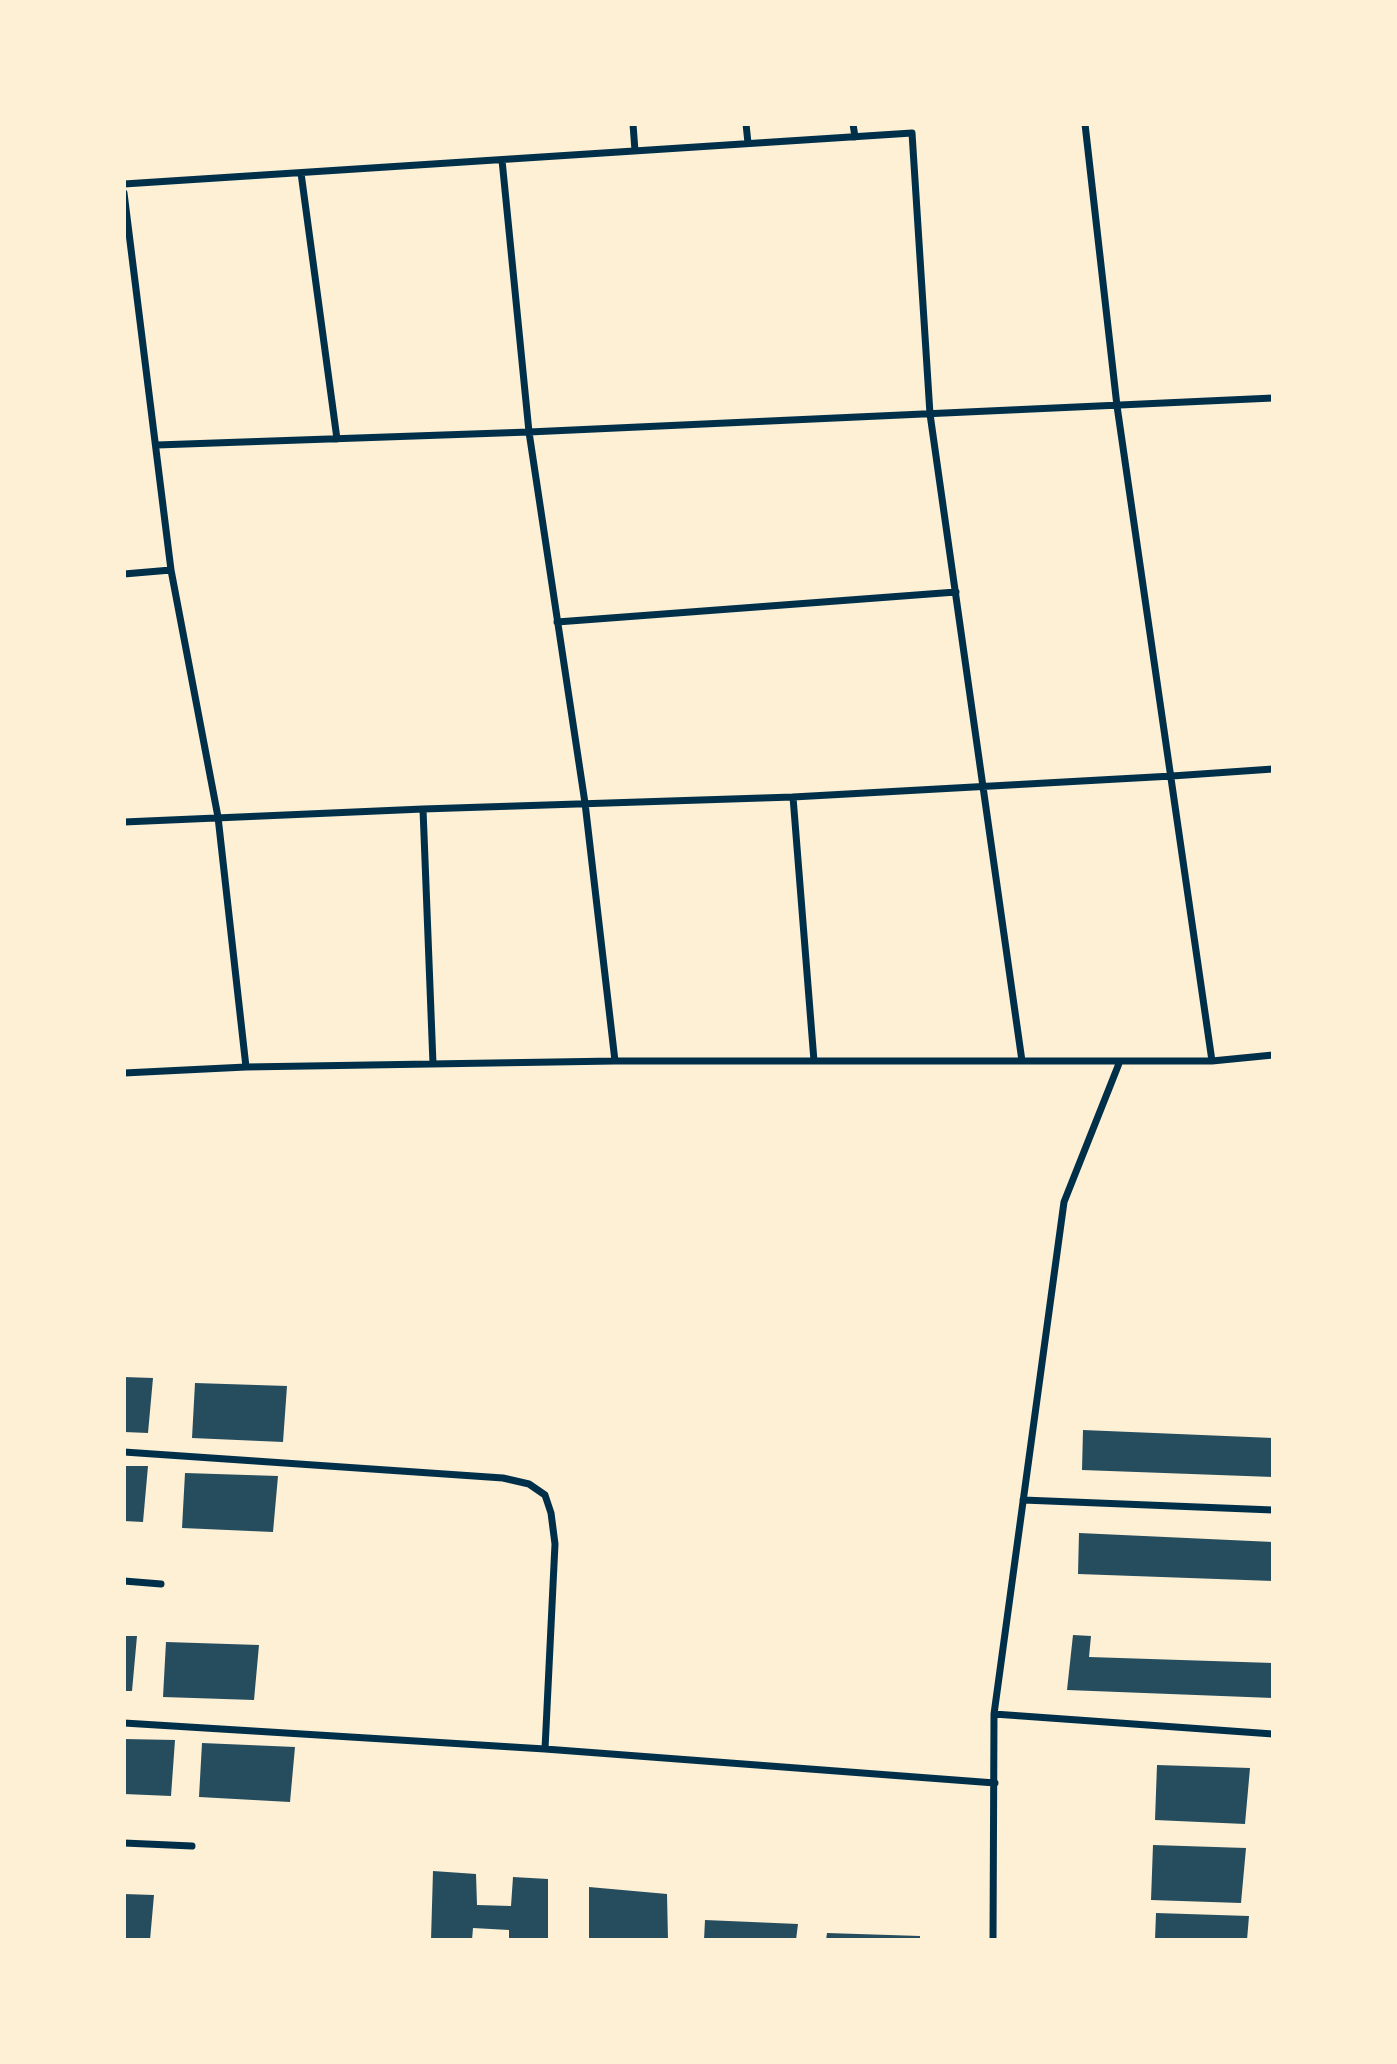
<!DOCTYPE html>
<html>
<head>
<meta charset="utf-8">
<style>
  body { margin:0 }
  #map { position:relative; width:1397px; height:2064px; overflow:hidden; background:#fdf0d5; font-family:"IBM Plex Serif",serif }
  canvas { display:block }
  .frame { position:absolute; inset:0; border:126px solid #fdf0d5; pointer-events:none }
</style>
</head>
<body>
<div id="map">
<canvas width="1397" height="2064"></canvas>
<div class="frame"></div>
</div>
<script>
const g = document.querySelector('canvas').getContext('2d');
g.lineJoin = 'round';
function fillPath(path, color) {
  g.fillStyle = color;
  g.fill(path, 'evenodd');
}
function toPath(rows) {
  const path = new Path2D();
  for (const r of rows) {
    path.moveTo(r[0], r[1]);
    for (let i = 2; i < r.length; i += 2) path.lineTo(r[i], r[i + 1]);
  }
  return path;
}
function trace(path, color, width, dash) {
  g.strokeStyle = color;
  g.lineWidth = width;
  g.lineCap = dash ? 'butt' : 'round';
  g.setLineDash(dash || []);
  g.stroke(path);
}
const building = toPath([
  [124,1377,153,1378,148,1433,124,1432],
  [195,1383,287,1386,283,1442,192,1438],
  [1083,1430,1273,1438,1273,1477,1082,1470],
  [124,1466,148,1466,143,1522,124,1521],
  [185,1473,278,1476,273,1532,182,1528],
  [1079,1533,1273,1542,1273,1581,1078,1574],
  [1073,1635,1091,1636,1089,1657,1273,1663,1273,1698,1067,1690],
  [124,1636,137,1636,132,1691,124,1691],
  [166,1642,259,1645,254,1700,163,1697],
  [124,1739,175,1740,171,1796,124,1794],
  [202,1743,295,1747,290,1802,199,1797],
  [1157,1765,1250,1768,1245,1824,1155,1820],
  [1153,1845,1246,1848,1241,1903,1151,1900],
  [433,1871,476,1874,477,1905,511,1906,513,1877,548,1879,548,1940,509,1940,509,1930,473,1928,472,1940,431,1940],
  [589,1887,667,1894,668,1940,589,1940],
  [124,1894,154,1895,150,1940,124,1940],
  [1156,1913,1249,1916,1247,1940,1155,1940],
  [705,1920,798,1924,796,1940,704,1940],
  [827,1933,920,1936,920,1940,826,1940]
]);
const minor = toPath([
  [633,124,635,151],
  [746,124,748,143],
  [853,124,855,137],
  [1085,124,1117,406,1212,1061],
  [502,160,529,432,585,803,615,1061],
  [301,173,337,439],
  [124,184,912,133,930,414,1022,1061],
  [124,193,171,570,218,817,246,1067],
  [157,445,529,432,1273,398],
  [124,574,171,570],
  [557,622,956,592],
  [793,797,814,1061],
  [423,809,433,1064],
  [124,822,423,809,793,797,1172,776,1273,769],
  [124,1073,246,1067,615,1061,1212,1061,1273,1055],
  [124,1452,503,1478,529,1484,545,1495,551,1513,555,1544,545,1749],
  [1023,1500,1273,1510],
  [124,1581,161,1584],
  [994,1714,1273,1734],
  [124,1723,545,1749,995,1783],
  [124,1843,192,1846],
  [993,1940,994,1714,1064,1202,1120,1061]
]);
fillPath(building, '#264d5e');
trace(minor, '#003049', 7);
</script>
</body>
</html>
